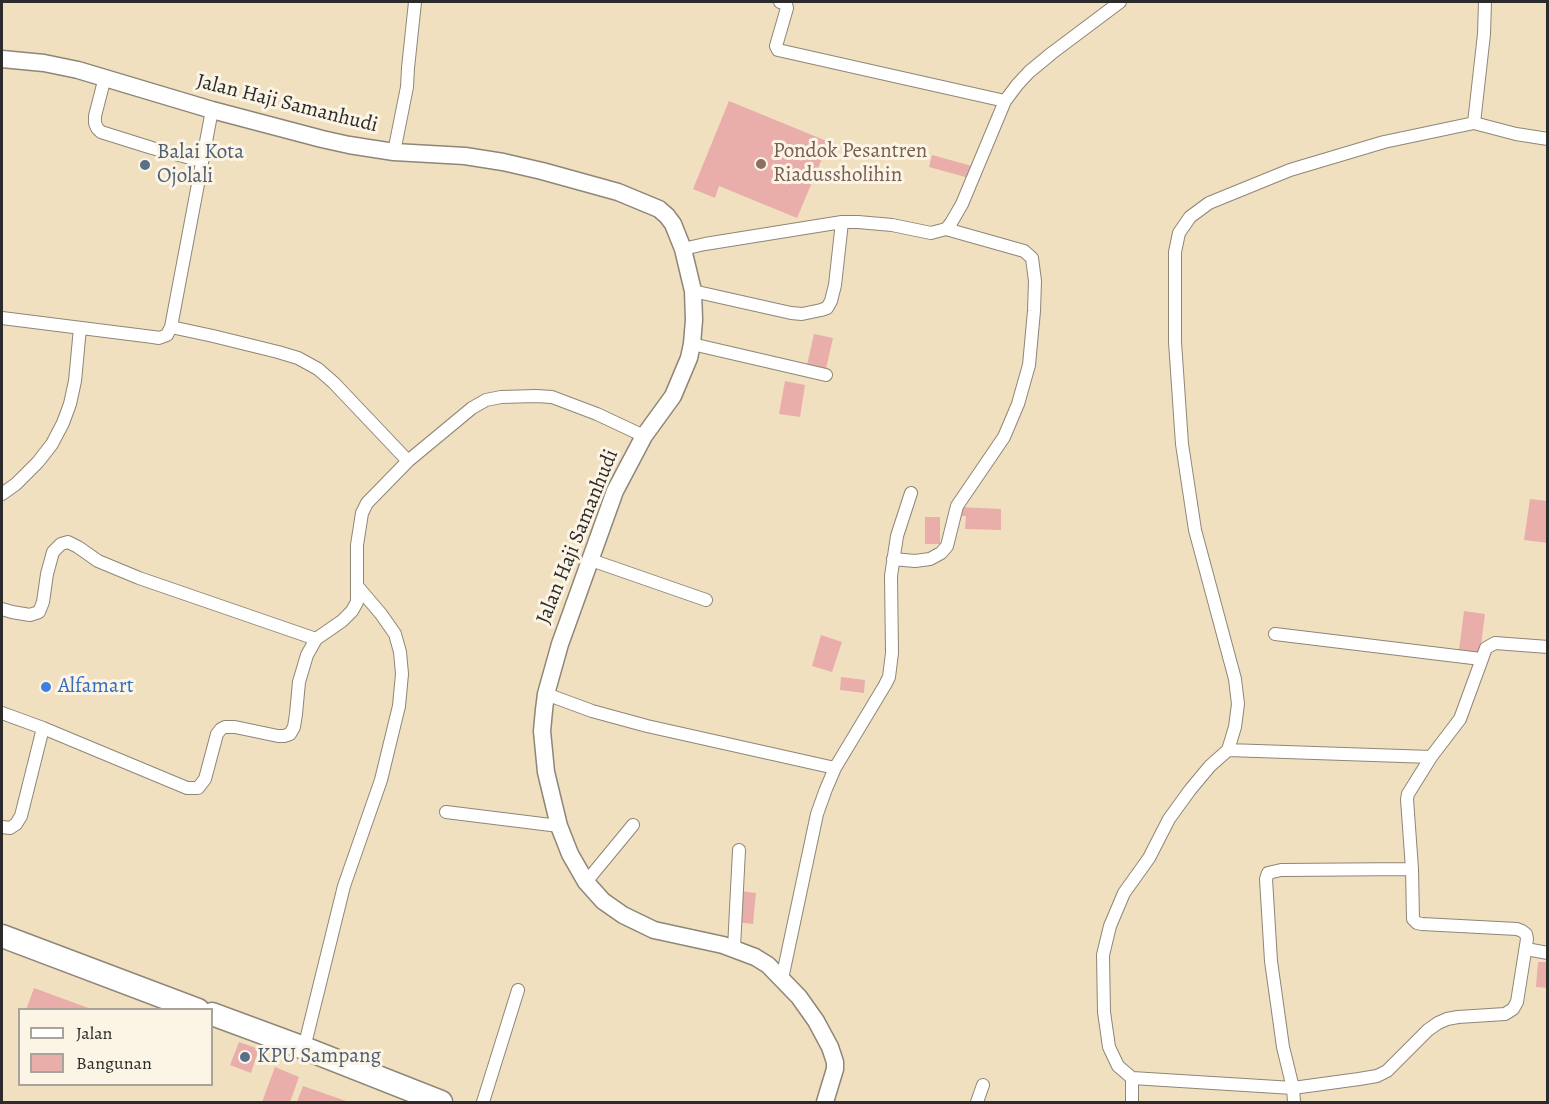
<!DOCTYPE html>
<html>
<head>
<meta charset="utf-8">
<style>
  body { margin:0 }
  #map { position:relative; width:1549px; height:1104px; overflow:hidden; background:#f0e0c0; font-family:Alegreya,serif }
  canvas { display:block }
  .frame { position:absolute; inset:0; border:3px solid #2b2b2b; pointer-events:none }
  .legend { position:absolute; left:18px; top:1008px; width:195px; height:78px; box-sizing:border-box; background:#fcf5e5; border:2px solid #a8a49b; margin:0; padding:8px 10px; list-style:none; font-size:18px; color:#2b2b2b }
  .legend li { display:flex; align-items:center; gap:12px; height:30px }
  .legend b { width:30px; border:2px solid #a8a49b }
</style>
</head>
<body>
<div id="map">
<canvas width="1549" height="1104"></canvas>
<div class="frame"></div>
<ul class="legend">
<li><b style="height:8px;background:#fff"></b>Jalan</li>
<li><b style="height:16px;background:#e9adaa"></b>Bangunan</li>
</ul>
</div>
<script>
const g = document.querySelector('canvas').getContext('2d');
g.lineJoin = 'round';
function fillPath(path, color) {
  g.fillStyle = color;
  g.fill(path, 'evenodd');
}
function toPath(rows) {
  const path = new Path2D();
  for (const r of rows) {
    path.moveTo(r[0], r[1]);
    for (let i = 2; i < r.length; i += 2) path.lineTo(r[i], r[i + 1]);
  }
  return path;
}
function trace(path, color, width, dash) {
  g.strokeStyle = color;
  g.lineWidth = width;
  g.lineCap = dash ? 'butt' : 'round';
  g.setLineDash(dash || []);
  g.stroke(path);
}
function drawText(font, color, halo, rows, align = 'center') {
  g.font = font + ' Alegreya,serif';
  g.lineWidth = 6;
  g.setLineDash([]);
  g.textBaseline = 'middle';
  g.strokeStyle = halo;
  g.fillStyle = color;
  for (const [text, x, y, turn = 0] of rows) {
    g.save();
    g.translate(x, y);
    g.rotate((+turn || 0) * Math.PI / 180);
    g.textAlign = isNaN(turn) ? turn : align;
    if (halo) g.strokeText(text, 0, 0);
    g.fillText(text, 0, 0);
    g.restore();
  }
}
const building = toPath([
  [729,101,829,142,797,218,719,186,715,198,693,189],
  [932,155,972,166,969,178,929,167],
  [814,334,833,338,826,369,807,365],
  [785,381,805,385,800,417,779,414],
  [1530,499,1548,501,1548,543,1524,540],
  [960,507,1001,509,1001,530,965,529,966,516,960,516],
  [925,517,940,517,940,544,925,544],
  [1464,611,1485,614,1480,653,1459,650],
  [821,635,842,642,832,672,812,666],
  [841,677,865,680,864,693,840,690],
  [740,891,756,893,753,924,736,922],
  [1538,962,1548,962,1548,988,1536,987],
  [34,988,91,1009,91,1010,26,1010],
  [239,1042,259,1049,251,1073,230,1065],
  [275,1067,299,1077,290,1102,262,1102],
  [303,1086,349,1102,297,1102]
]);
const street = toPath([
  [780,2,786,4,787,8,776,46,778,50,1005,101],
  [105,77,95,116,95,123,97,128,101,132,152,148,202,161],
  [1474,123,1484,34,1485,2],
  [394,152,407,87,408,68,415,2],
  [683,249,705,244,842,222,858,222,892,225,931,233,946,229,951,223,962,204,1005,101,1017,85,1029,72,1052,53,1120,2],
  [693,291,791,313,802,314,821,310,827,308,831,301,835,285,842,222],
  [2,318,153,337,159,338,167,335,171,327,212,110],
  [171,327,213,336,278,352,298,358,318,369,334,383,408,461],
  [692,344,826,375],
  [2,494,16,484,38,462,52,444,63,423,70,404,75,381,80,328],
  [893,559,915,561,930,559,941,553,947,546,957,506,1004,437,1018,404,1029,365,1034,311,1035,281,1032,258,1024,251,946,229],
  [591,560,706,600],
  [2,609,12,612,30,615,39,612,43,602,47,574,53,552,61,544,68,542,78,547,98,561,139,578,316,639],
  [1275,634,1481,659],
  [546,694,592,711,647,726,835,768],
  [2,713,43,728,187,788,198,788,205,779,217,734,221,729,225,727,235,727,278,736,284,736,290,734,294,727,296,714,299,682,307,655,316,639,342,621,352,611,357,602,357,545,362,513,367,503,408,461,472,408,486,400,501,397,536,396,552,397,597,414,644,436],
  [1228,750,1431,757],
  [446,812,559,826],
  [2,827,10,828,16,824,21,816,43,728],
  [586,882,633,825],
  [734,948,739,850],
  [1526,949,1548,953],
  [782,979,817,814,826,789,835,768,885,685,889,677,892,653,891,576,897,536,911,493],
  [304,1048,344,886,381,780,399,706,402,674,400,652,395,634,381,614,358,587],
  [1132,1078,1293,1088,1359,1079,1377,1076,1387,1071,1428,1030,1438,1023,1447,1019,1458,1017,1505,1014,1513,1009,1517,1002,1527,939,1526,934,1522,931,1517,929,1422,924,1417,923,1413,919,1412,869,1407,799,1408,794,1431,757,1460,719,1486,648,1495,643,1548,647],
  [483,1102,518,990],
  [977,1102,983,1085],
  [1132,1102,1132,1078,1118,1066,1109,1047,1104,1012,1103,955,1110,926,1124,893,1149,858,1169,819,1190,790,1210,766,1228,750,1235,727,1238,704,1235,679,1195,530,1182,444,1175,342,1175,252,1179,233,1190,217,1209,203,1290,170,1384,142,1474,123,1516,134,1548,139],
  [1294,1102,1293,1088,1283,1047,1271,961,1266,879,1268,873,1281,870,1412,869]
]);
const secondary = toPath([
  [2,59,44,63,78,70,212,110,322,139,349,145,394,152,465,156,503,162,542,171,618,192,659,209,667,216,673,224,683,249,693,291,694,320,692,344,689,358,673,396,644,436,615,491,560,644,546,694,544,710,542,731,546,772,559,826,570,854,586,882,603,901,623,915,654,930,723,945,755,957,768,965,799,997,816,1021,830,1047,835,1062,835,1069,825,1102]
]);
const highway = toPath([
  [2,936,198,1010],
  [212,1014,304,1048,441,1102]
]);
const markers = [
  [761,164,6,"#8d6e63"],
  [145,165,6,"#5c6f8a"],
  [46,687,6,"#3f7fe0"],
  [245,1057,6,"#5c6f8a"]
];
const streetNames = [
  ["Jalan Haji Samanhudi",287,104,14],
  ["Jalan Haji Samanhudi",578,537,-68]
];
const educationNames = [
  ["Pondok Pesantren",773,152],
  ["Riadussholihin",773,176]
];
const serviceNames = [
  ["Balai Kota",157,153],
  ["Ojolali",157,177],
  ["KPU Sampang",257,1057]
];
const shopNames = [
  ["Alfamart",58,687]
];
fillPath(building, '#e9adaa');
trace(street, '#8e8676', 14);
trace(secondary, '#8e8676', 19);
trace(highway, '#8e8676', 25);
trace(street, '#fff', 12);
trace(secondary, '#fff', 16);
trace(highway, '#fff', 22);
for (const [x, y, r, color] of markers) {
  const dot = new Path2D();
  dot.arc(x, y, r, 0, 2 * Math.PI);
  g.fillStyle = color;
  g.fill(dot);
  trace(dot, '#fcf5e5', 2);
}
drawText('21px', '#2b2b2b', '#fcf5e5', streetNames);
drawText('21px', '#785e54', '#fcf5e5', educationNames, 'left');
drawText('21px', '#4e5e75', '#fcf5e5', serviceNames, 'left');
drawText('21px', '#366cbe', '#fcf5e5', shopNames, 'left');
</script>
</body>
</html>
